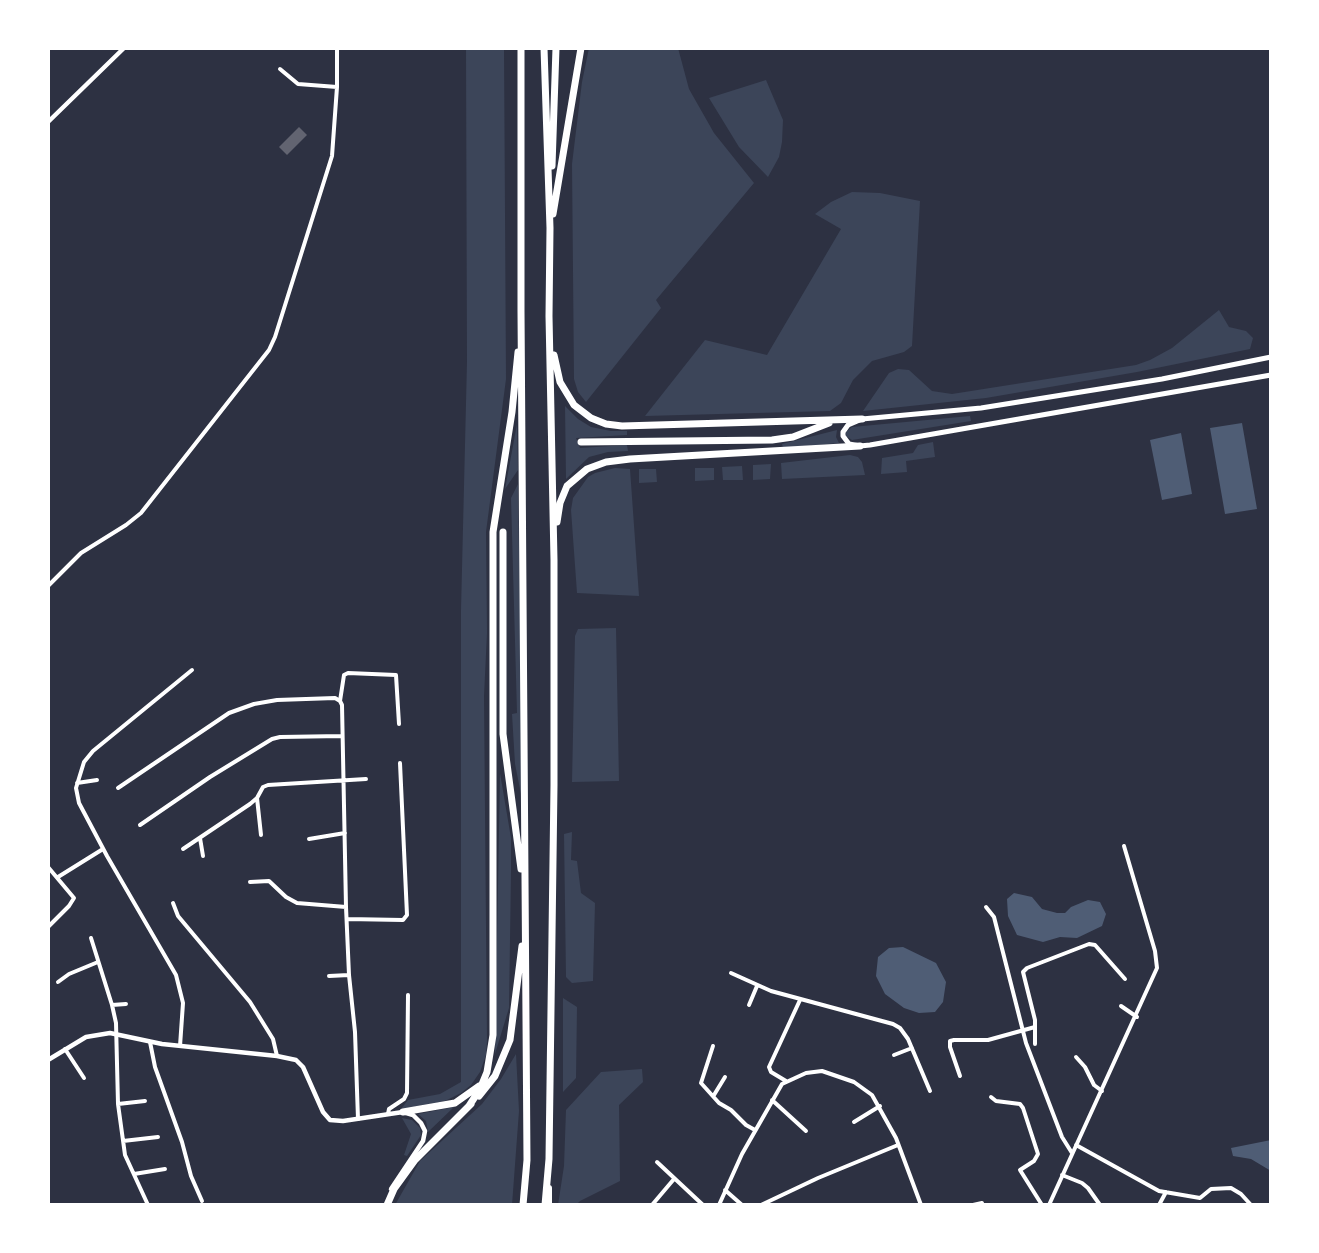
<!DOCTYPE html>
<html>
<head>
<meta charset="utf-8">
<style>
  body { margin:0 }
  #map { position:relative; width:1319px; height:1253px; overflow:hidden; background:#2d3142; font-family:"Archivo Narrow",sans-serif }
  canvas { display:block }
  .frame { position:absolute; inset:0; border:50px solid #fff; pointer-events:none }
</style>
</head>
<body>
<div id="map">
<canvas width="1319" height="1253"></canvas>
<div class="frame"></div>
</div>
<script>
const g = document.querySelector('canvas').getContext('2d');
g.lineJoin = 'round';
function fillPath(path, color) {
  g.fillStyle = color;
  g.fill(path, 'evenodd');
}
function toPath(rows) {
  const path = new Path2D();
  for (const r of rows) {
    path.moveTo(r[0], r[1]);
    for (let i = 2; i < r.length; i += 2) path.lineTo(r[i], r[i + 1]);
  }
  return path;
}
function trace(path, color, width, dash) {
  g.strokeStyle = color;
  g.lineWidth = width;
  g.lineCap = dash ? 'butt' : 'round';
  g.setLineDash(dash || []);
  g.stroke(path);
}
const green = toPath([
  [466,48,504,48,506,379,486,532,487,633,484,696,487,1042,486,1055,480,1072,471,1085,461,1093,445,1101,401,1109,408,1100,440,1094,461,1082,461,610,467,362],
  [589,48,678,48,689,89,714,133,754,183,656,300,661,308,586,402,578,392,574,379,572,164,582,82],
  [766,80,783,120,782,142,779,157,768,177,739,147,709,98],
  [852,192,880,193,920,201,912,346,904,352,872,361,853,380,841,403,830,411,645,416,705,340,767,355,841,229,815,214,831,202],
  [1219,310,1229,327,1246,331,1253,338,1250,349,1137,372,986,398,863,411,889,373,898,369,909,370,932,391,952,394,1136,365,1150,360,1172,348],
  [565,406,578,419,591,427,611,431,627,431,627,435,576,438,580,448,627,445,628,451,608,452,589,457,566,479],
  [970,416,971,421,852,440,846,436,846,432,852,427],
  [517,424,518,470,505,489],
  [837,430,836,437,839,443,783,448,782,444],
  [933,442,935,457,906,461,907,472,881,474,882,458,913,453,918,445],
  [850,455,858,457,862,462,865,475,782,479,781,463],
  [771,464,770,479,753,480,753,465],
  [742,466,743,480,723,480,722,467],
  [615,468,630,469,639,596,577,593,571,510,573,498,588,477,595,473],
  [695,468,714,468,714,480,695,481],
  [639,469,656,469,657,482,639,483],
  [518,484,523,804,515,764,512,714,517,713,511,498],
  [616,628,619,781,572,782,575,636,578,629],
  [500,773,511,838,511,871,509,1008,495,1054],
  [572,832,571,860,577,861,581,893,595,903,593,981,572,983,566,977,564,834],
  [563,998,577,1007,576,1078,563,1092],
  [516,1054,519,1111,512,1205,395,1205,420,1161,482,1104,501,1079],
  [642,1069,643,1082,619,1105,620,1181,580,1201,576,1205,558,1205,564,1166,566,1110,601,1072],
  [454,1107,428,1132,426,1121,418,1114],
  [402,1118,412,1120,420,1128,421,1135,407,1156,404,1155,411,1134]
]);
const water = toPath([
  [1242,423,1257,509,1225,514,1210,428],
  [1181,433,1192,494,1162,500,1150,440],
  [1014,893,1032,897,1042,909,1057,913,1065,913,1071,907,1088,900,1100,902,1106,914,1102,926,1077,938,1060,937,1043,942,1017,935,1008,916,1007,899],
  [903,947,936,963,946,982,943,1002,935,1012,919,1013,904,1008,885,994,876,976,878,957,889,948],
  [1271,1140,1271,1171,1251,1159,1233,1156,1231,1148]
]);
const building = toPath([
  [299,127,307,135,287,155,279,147]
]);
const minor = toPath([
  [280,69,298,84,337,87],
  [48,586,81,553,126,525,141,513,269,350,275,337,332,156,337,87,337,48],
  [77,783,97,780],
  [118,788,229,713,254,704,277,700,335,698,340,701],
  [257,798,261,835],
  [140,825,210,777,272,739,280,737,342,736],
  [200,838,203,856],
  [309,839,345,833],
  [183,849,250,804,257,798,263,787,268,785,366,779],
  [48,867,74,898,69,906,48,927],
  [58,877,103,849],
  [250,882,269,881,286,897,297,903,346,907],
  [173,903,178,916,250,1002,273,1039,277,1056],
  [986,907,994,917,1026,1043,1062,1137,1072,1153],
  [347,919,403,920,407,915,400,763],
  [91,938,112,1005,116,1023,118,1104,125,1155,148,1205],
  [731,973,771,991,893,1024,900,1028,908,1039,930,1091],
  [329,976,349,975],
  [58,982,69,974,98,962],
  [112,1005,126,1004],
  [749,1005,757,986],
  [1121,1006,1137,1017],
  [1035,1027,1035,1044],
  [150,1042,155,1067,182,1142,191,1176,202,1201],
  [180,1046,183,1003,176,975,107,856,79,803,76,788,84,762,93,751,192,670],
  [713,1046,701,1083,719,1103,731,1110,746,1125,755,1130],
  [65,1049,84,1078],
  [894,1055,912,1048],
  [1076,1057,1085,1067,1094,1085,1102,1091],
  [960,1076,950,1047,950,1041,954,1040,988,1040,1035,1027,1035,1020,1023,972,1027,968,1089,944,1095,945,1125,979],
  [786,1081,771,1072,769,1067,800,1000],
  [714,1095,725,1077],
  [991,1097,996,1101,1020,1104,1023,1108,1038,1154,1034,1161,1020,1170,1042,1205],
  [772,1100,806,1131],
  [118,1104,145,1101],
  [388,1114,389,1109,404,1099,407,1093,408,995],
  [358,1119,355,1032,349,975,346,907,342,705,340,701,344,675,348,673,396,675,399,724],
  [854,1122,880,1106],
  [123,1141,158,1137],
  [1076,1145,1159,1191,1200,1198,1211,1189,1231,1188,1241,1194,1251,1205],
  [657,1162,703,1205],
  [134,1174,165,1169],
  [1062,1175,1082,1183,1088,1188,1100,1205],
  [725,1190,742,1205],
  [652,1205,674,1179],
  [719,1205,742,1154,782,1084,806,1073,822,1071,854,1082,872,1095,896,1138,921,1205],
  [761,1205,818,1178,898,1145],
  [973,1205,982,1203],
  [1049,1205,1157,968,1155,951,1124,846],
  [1159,1205,1166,1192]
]);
const tertiary = toPath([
  [48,122,124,48],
  [48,1060,86,1037,110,1033,162,1044,277,1056,296,1060,303,1067,323,1112,330,1120,343,1121,403,1112,413,1115,421,1123,425,1131,423,1141,391,1189]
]);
const secondary = toPath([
  [1271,357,1162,379,981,408,862,419,848,425,843,432,843,436,849,444,860,446,870,445,1271,375]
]);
const primary = toPath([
  [549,1205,549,1188]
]);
const motorway = toPath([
  [521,48,521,311,527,1160,523,1205],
  [544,48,550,228,549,316,554,560,554,785,549,1159,545,1205],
  [552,166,556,48],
  [553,214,581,48],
  [554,355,560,382,574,405,591,418,606,424,622,426,862,419],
  [581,442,772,440,793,437,829,423],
  [557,522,560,503,567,486,587,469,606,462,630,459,860,446],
  [503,532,503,734,521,869],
  [479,1096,495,1076,510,1040,522,946],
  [469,1106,480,1089,487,1072,493,1035,493,532,512,412,518,352],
  [403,1112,455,1103,479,1086],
  [387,1205,394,1189,415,1160,471,1104]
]);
fillPath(green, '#3c4559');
fillPath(water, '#4f5d75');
fillPath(building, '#626471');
trace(minor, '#fff', 4);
trace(tertiary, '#fff', 4.5);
trace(secondary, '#fff', 5);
trace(primary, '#fff', 6);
trace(motorway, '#fff', 7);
</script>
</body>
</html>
